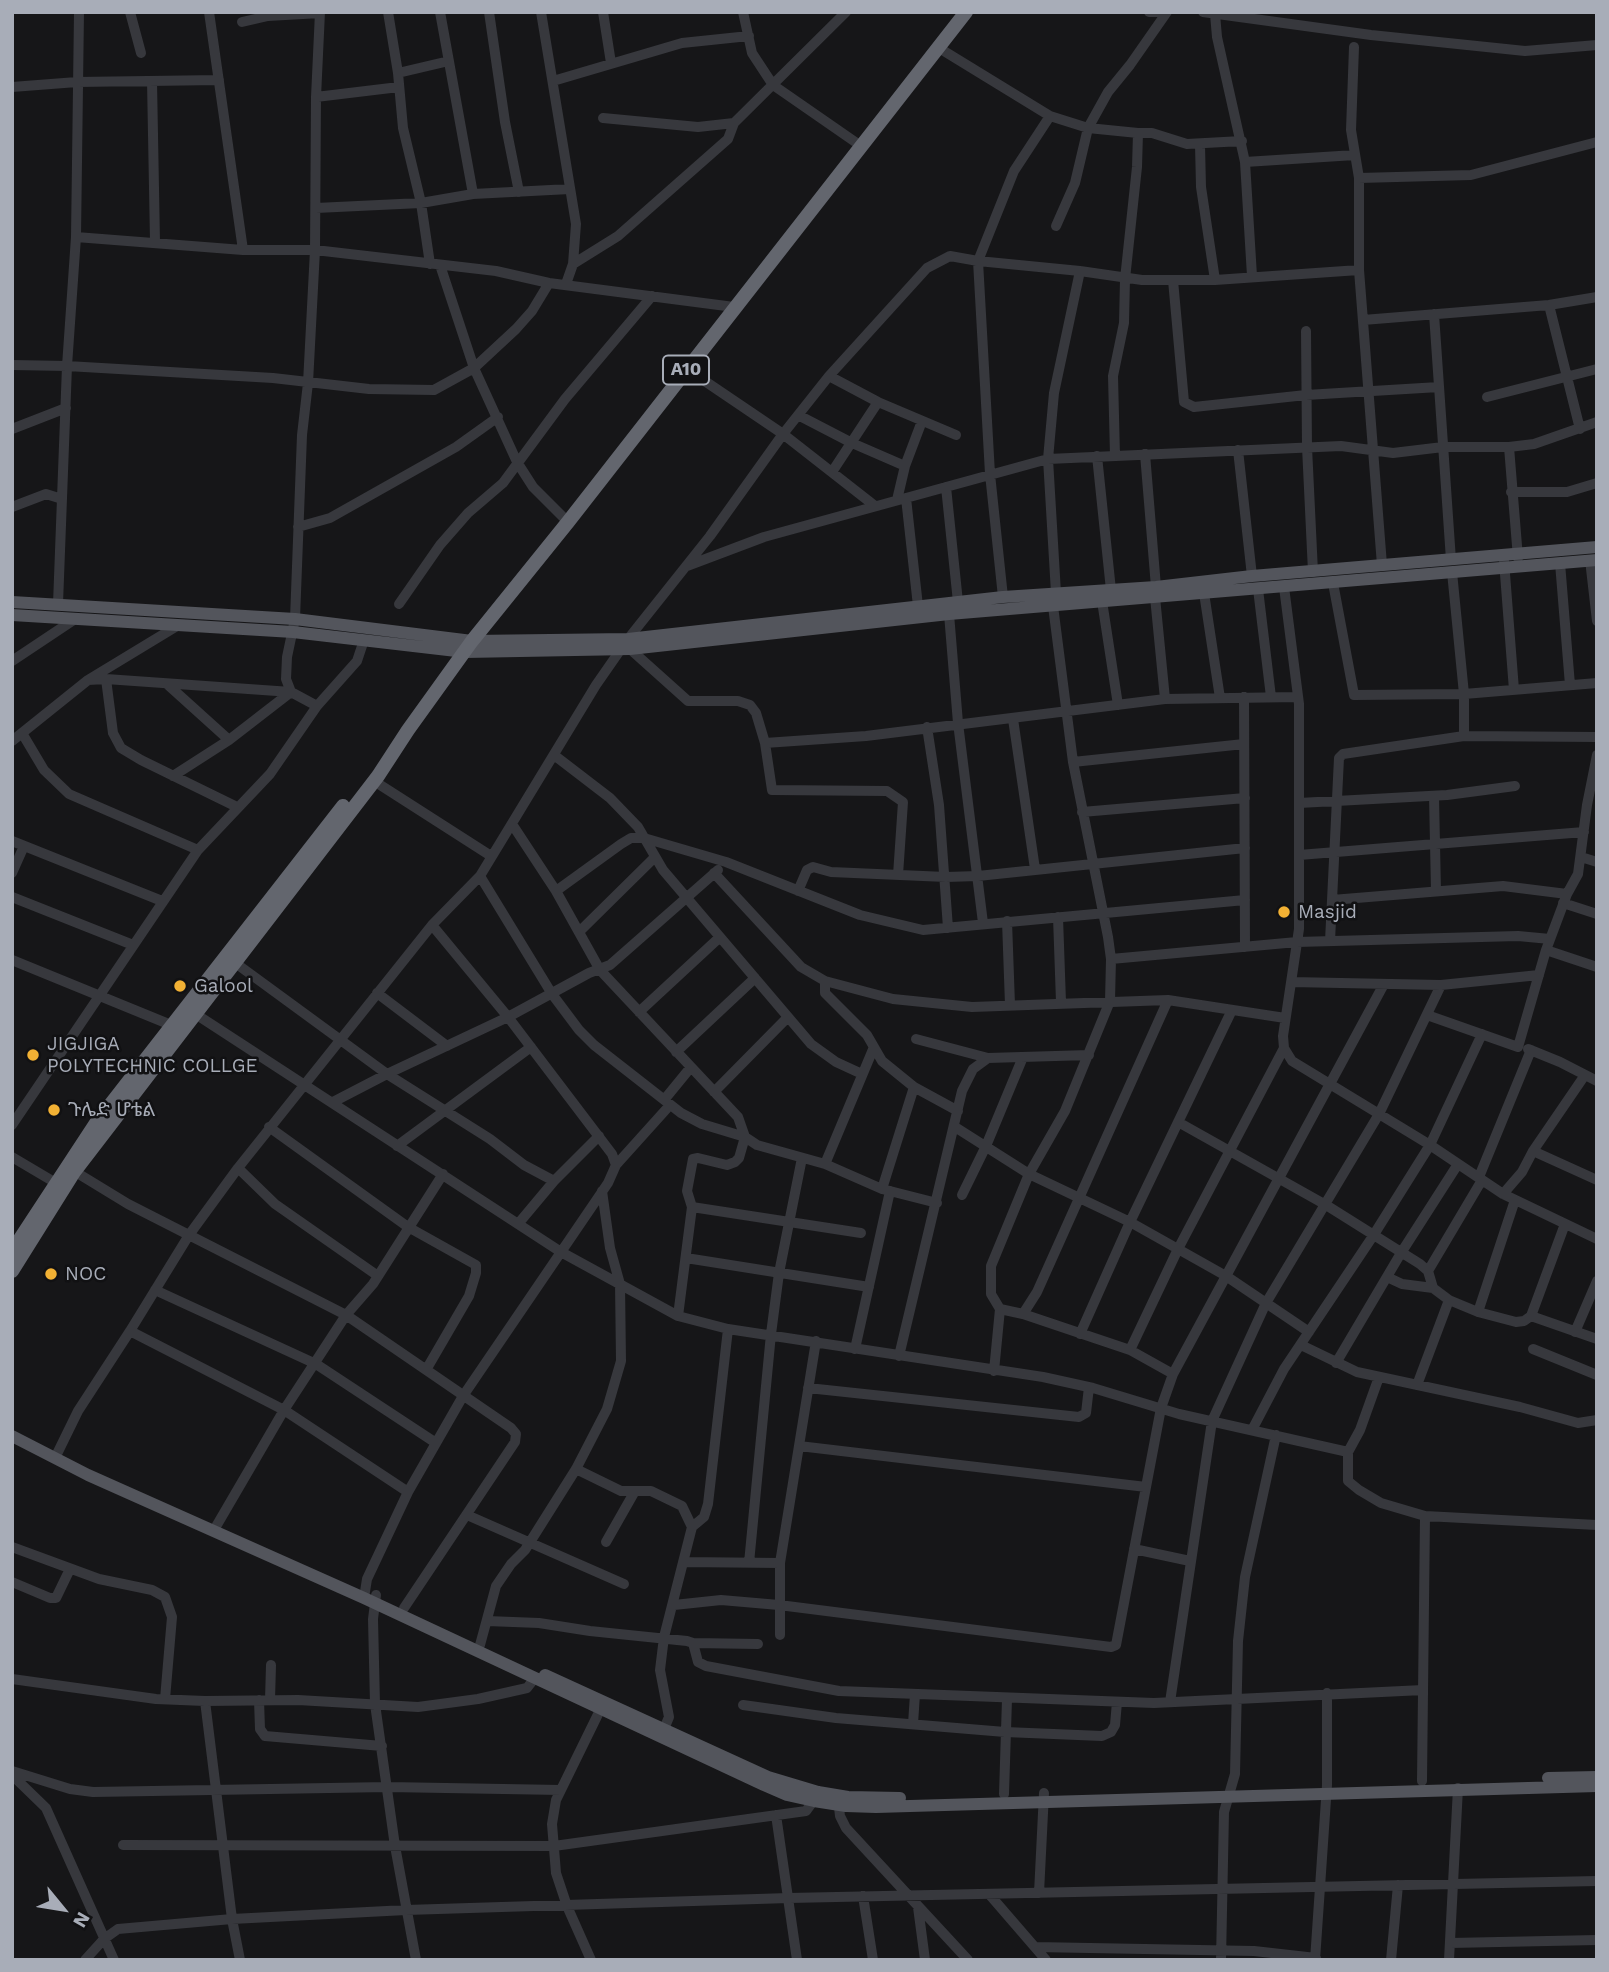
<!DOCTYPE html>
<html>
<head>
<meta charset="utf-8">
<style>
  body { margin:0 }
  #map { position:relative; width:1609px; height:1972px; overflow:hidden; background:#161618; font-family:"Work Sans",sans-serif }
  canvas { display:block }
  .frame { position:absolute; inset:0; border:14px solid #a8adb8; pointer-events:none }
  .north { position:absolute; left:28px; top:1874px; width:70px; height:70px; -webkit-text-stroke:5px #111113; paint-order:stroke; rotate:120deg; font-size:19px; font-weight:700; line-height:28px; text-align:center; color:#a8adb8 }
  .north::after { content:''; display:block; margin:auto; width:24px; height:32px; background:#a8adb8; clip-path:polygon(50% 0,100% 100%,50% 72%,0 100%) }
</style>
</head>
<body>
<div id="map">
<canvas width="1609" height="1972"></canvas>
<div class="frame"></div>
<div class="north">N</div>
</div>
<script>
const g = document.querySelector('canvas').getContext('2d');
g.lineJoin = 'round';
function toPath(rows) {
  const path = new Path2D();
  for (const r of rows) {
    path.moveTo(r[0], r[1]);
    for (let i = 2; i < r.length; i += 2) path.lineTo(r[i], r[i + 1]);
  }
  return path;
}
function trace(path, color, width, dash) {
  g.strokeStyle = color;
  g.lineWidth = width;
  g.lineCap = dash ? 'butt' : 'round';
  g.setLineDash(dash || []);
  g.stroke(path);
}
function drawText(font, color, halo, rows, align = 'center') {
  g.font = font + ' "Work Sans","Noto Sans Ethiopic",sans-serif';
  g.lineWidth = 5;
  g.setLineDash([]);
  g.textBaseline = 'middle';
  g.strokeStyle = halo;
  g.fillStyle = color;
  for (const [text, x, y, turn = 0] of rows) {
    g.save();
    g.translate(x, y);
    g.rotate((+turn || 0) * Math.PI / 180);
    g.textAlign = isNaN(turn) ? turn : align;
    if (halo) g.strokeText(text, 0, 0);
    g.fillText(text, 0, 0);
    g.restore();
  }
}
const minor = toPath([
  [130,12,141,53],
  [209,12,243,250],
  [388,12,398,73,403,128,421,203,430,264],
  [440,12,473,194],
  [489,12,505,122,519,192],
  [541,12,576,224,573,264,566,284],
  [603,12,611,63],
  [743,12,752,53,773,85,861,146],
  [1149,12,1158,12],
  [1203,12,1371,35,1525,51,1597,45],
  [1215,14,1217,37,1245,162,1252,276],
  [242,22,268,16,320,13],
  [1354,47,1351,130,1359,178,1359,270,1382,565],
  [939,48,1050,116,1088,128,1138,133,1137,167,1125,279,1124,323,1113,376,1115,456],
  [398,73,449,61],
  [152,81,155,242],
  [553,81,682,43,749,36],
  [12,87,77,82,219,80],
  [316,97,399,87],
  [603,118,698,127,734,123],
  [1138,133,1152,133,1187,144,1242,141],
  [1200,145,1201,187,1215,280],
  [1245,162,1355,155],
  [1359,178,1471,175,1597,142],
  [316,208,421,203,473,194,570,189],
  [1056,226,1075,183,1088,128,1108,92,1130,65,1167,12],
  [76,237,243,250,315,250,496,271,549,283,734,307],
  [573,264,618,236,728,139,734,123,846,12],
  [440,265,474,368,517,462,533,487,568,522],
  [1173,280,1184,402,1194,407,1306,395,1439,387],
  [1549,305,1580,429],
  [1434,314,1451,560],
  [1363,320,1549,305,1597,297],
  [1306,331,1307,447,1313,572],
  [12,365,67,366,273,378,369,389,434,390,474,368,516,329,532,311,549,283],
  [687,369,783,434,875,506],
  [829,376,878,402,956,435],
  [1487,397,1597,369],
  [798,415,852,443,905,466],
  [12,429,66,408],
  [1509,447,1518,558],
  [1238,450,1252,576],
  [1145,454,1156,587],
  [1097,456,1111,590],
  [832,472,878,402],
  [946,487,958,602],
  [1511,492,1567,492,1597,483],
  [906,498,918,606],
  [897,500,905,466,922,421],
  [12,507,46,494,62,499],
  [298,527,330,518,456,447,498,417],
  [1590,560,1597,621],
  [1504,561,1514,690],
  [1560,563,1570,685],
  [687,566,764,537,1048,459,1341,446,1393,453,1443,447,1509,447,1534,444,1597,422],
  [1452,572,1464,694,1464,736],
  [1333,583,1354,695,1464,694,1597,683],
  [1284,587,1299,704,1299,929,1283,1036,1284,1048,1292,1061,1430,1145,1503,1194,1597,1239],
  [1258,589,1271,697],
  [1204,593,1220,698],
  [1003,597,990,474,978,261,1014,171,1050,116],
  [1155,597,1165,699],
  [1102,601,1118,705],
  [58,604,67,366,76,237,79,12],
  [399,604,440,545,468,513,503,483,565,399,652,296],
  [949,614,958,723,983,923],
  [630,649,688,701,738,701,750,705,756,713,765,743,772,790,887,791,903,802,898,875],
  [12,661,75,619],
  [106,679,113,733,121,748,141,760,237,807],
  [88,680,106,679,291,692],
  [167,684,229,740],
  [1244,697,1245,947],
  [317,706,357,661,364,640],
  [1013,719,1035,869],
  [927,727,939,805,948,928],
  [22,733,44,770,69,794,198,850],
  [12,741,88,680,177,626],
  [765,743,866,736,1165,699,1298,697],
  [554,755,610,798,638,827,663,870,811,1044,836,1062,862,1074],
  [1073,762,1244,744],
  [173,776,229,740,291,692],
  [374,781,491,856],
  [1434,796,1436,891],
  [1299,803,1447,795,1515,786],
  [1082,812,1245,798],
  [512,824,556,891,600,970,738,1117,745,1137,757,1145,825,1164,882,1189,937,1203],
  [12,841,162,901],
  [1299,855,1584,832],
  [1581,857,1597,862],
  [12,873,24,846],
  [714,873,801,967,825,981,893,999,972,1007,1168,1000,1285,1018],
  [480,876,552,994,579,1030,594,1045,681,1113,702,1124,745,1137,739,1158,735,1162,727,1165,698,1158,693,1159,687,1191,692,1207,678,1316],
  [556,891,621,844,631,838,644,838,726,862,860,915,923,930,1245,900],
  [798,891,807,870,813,867,831,872,946,877,978,876,1245,848],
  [12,897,133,945],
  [1332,900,1503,886,1567,894],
  [1563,903,1597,914],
  [1058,917,1061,1002],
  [1007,921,1010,1005],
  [579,932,655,857],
  [1330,941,1339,758,1343,754,1464,736,1597,737],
  [1546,950,1597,967],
  [1111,959,1297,942,1518,936,1550,939],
  [12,960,171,1025],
  [234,962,387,1074,490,1139,524,1165,554,1181,518,1224],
  [825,981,825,993,867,1035,882,1061,914,1087,958,1111],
  [1291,982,1441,985,1539,975],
  [377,993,447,1046],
  [639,1012,720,937],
  [194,1013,561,1252,678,1316,728,1329,1043,1377,1093,1388,1179,1414,1348,1452],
  [1427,1015,1518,1047,1546,950,1567,894,1578,874,1587,805,1597,755],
  [916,1039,988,1058],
  [1528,1049,1560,1062,1597,1081],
  [676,1052,755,978],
  [714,1092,788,1017],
  [664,1100,691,1067],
  [333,1102,387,1074,508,1017,589,973,610,965,718,870],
  [1178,1122,1326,1205,1420,1264,1428,1271,1433,1288],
  [12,1125,198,850,270,774,317,706,291,692,286,679,287,657,295,619,302,435,308,383,315,250,316,97,320,12],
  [269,1127,408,1227,476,1265,476,1273,469,1296,426,1370],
  [955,1127,1029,1174,1130,1222,1226,1276,1309,1332],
  [397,1146,531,1047],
  [1533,1151,1597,1180],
  [12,1157,61,1186],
  [825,1164,874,1047],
  [616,1165,670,1105],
  [69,1168,128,1204,346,1315,511,1428,516,1434,515,1442,404,1608],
  [238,1168,275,1204,378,1276],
  [1479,1177,1531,1050],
  [554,1181,599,1136],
  [882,1189,914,1087],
  [1503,1194,1522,1172,1533,1151,1585,1075],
  [962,1195,986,1146,1023,1057],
  [692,1207,861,1233],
  [686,1258,869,1287],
  [1428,1271,1482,1180],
  [1387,1277,1402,1284,1433,1288,1449,1300,1478,1312,1516,1322,1524,1321,1531,1316,1597,1339],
  [155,1290,316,1364,436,1443],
  [1000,1309,1023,1314,1130,1350,1173,1374],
  [1478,1312,1515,1200],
  [1023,1314,1037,1292,1168,1000],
  [1531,1316,1565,1224],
  [130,1331,284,1410,408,1492],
  [1575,1332,1597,1281],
  [1080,1334,1130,1222,1232,1010],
  [1301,1345,1357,1372,1520,1407,1578,1423,1597,1420],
  [855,1349,890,1191],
  [1533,1349,1597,1375],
  [1130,1350,1178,1249,1284,1048],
  [899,1356,962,1091,973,1069,988,1058,1089,1055],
  [1336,1363,1401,1253,1458,1164],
  [994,1371,1000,1309,991,1294,991,1266,1029,1174,1065,1111,1110,1001,1111,959,1108,937,1073,762,1053,606,1056,593,1048,459,1054,393,1080,271],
  [1379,1377,1360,1430,1348,1452,1348,1481,1359,1490,1381,1503,1425,1516,1597,1525],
  [1417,1385,1449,1300],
  [808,1388,1079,1417,1086,1413,1089,1387],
  [1252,1430,1284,1369,1373,1236,1430,1145,1482,1034],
  [799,1446,1146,1487],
  [55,1458,78,1411,130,1331,189,1235,238,1168,432,925,480,876,596,685,628,639,710,536,783,434,829,376,927,268,950,256,978,261,1080,271,1142,280,1215,280,1359,270],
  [576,1469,621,1491,651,1491,682,1506,692,1527,664,1637,660,1670,669,1717,664,1729],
  [467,1515,624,1584],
  [692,1527,704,1517,708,1504,728,1329],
  [214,1530,284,1410,346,1315,373,1284,443,1174],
  [606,1542,635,1491],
  [12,1547,99,1579,152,1590,165,1597,172,1617,165,1699],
  [1134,1549,1190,1561],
  [683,1562,780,1563],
  [749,1563,771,1334,779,1273,802,1158],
  [12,1582,50,1598,56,1598,70,1569],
  [376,1595,373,1619,375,1704,395,1846,416,1960],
  [364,1598,367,1579,408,1492,463,1396,608,1183,616,1165,612,1154,508,1017,432,925],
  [674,1605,721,1600,779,1605,1111,1647,1116,1645,1161,1408,1173,1374,1384,984],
  [487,1621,539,1623,590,1631,687,1641,693,1643,698,1662,706,1666,839,1691,1154,1703,1423,1690],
  [780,1635,780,1563,816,1341],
  [693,1643,758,1644],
  [480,1645,496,1586,511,1564,525,1550,576,1469,607,1409,621,1361,620,1284,610,1248,602,1191],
  [12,1679,156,1699,205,1701,298,1700,418,1707,478,1699,527,1688,534,1679],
  [259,1700,260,1729,265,1736,382,1746],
  [270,1700,271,1665],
  [205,1701,232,1919,240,1960],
  [1170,1702,1212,1421,1266,1303,1379,1114,1441,985],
  [743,1705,836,1718,1005,1732,1102,1736,1111,1732,1115,1725,1117,1702],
  [913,1724,915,1694],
  [12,1771,70,1789,93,1792,388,1787,561,1790],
  [12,1775,46,1808,114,1960],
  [1422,1781,1425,1516],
  [1004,1794,1007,1699],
  [838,1799,840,1816,846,1828,968,1960],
  [776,1815,797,1960],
  [123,1845,554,1846,806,1811,817,1796],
  [1039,1893,1044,1793],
  [989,1894,1046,1960],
  [863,1896,873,1960],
  [918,1907,925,1960],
  [1450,1943,1597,1940],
  [1035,1947,1254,1951,1316,1958],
  [85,1960,104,1939,118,1929,232,1919,406,1910,789,1898,1597,1881],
  [591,1960,567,1906,556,1873,552,1824,556,1800,604,1702],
  [1221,1960,1224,1812,1235,1774,1238,1641,1245,1577,1276,1435],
  [1315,1960,1327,1785,1327,1693],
  [1391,1960,1398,1885],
  [1449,1960,1458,1788]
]);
const major = toPath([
  [12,602,295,619,472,641,628,639,1003,597,1156,587,1252,576,1597,547],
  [12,615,293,632,465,652,630,649,949,614,1597,560],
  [12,1436,88,1475,364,1598,764,1785,787,1795,814,1801,846,1806,876,1807,1597,1786],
  [545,1675,768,1777,818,1792,848,1797,900,1798],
  [1548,1778,1597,1777]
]);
const highway = toPath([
  [12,1251,96,1123,343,806],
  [12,1271,74,1172,378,776,408,730,472,641,568,522,966,12]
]);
const markers = [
  [1284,912,7,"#f2b134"],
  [180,986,7,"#f2b134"],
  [33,1055,7,"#f2b134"],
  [54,1110,7,"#f2b134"],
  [51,1274,7,"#f2b134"]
];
const shields = [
  [686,370,46]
];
const shieldNames = [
  ["A10",686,370]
];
const poiNames = [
  ["Masjid",1298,912],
  ["Galool",194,986],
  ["JIGJIGA",47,1044],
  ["POLYTECHNIC COLLGE",47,1066],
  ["ጉሌድ ሆቴል",68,1110],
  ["NOC",65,1274]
];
trace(minor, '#37383d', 10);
trace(major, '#53555c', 12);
trace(highway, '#63666e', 14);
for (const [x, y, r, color] of markers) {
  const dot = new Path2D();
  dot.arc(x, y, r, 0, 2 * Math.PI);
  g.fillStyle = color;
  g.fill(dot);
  trace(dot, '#111113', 2.5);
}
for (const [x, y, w] of shields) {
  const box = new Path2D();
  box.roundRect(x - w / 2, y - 14.5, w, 29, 5);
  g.fillStyle = '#111113';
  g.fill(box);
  trace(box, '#a8adb8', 2);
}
drawText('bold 18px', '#a8adb8', null, shieldNames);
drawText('19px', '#a8adb8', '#111113', poiNames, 'left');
</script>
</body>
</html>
